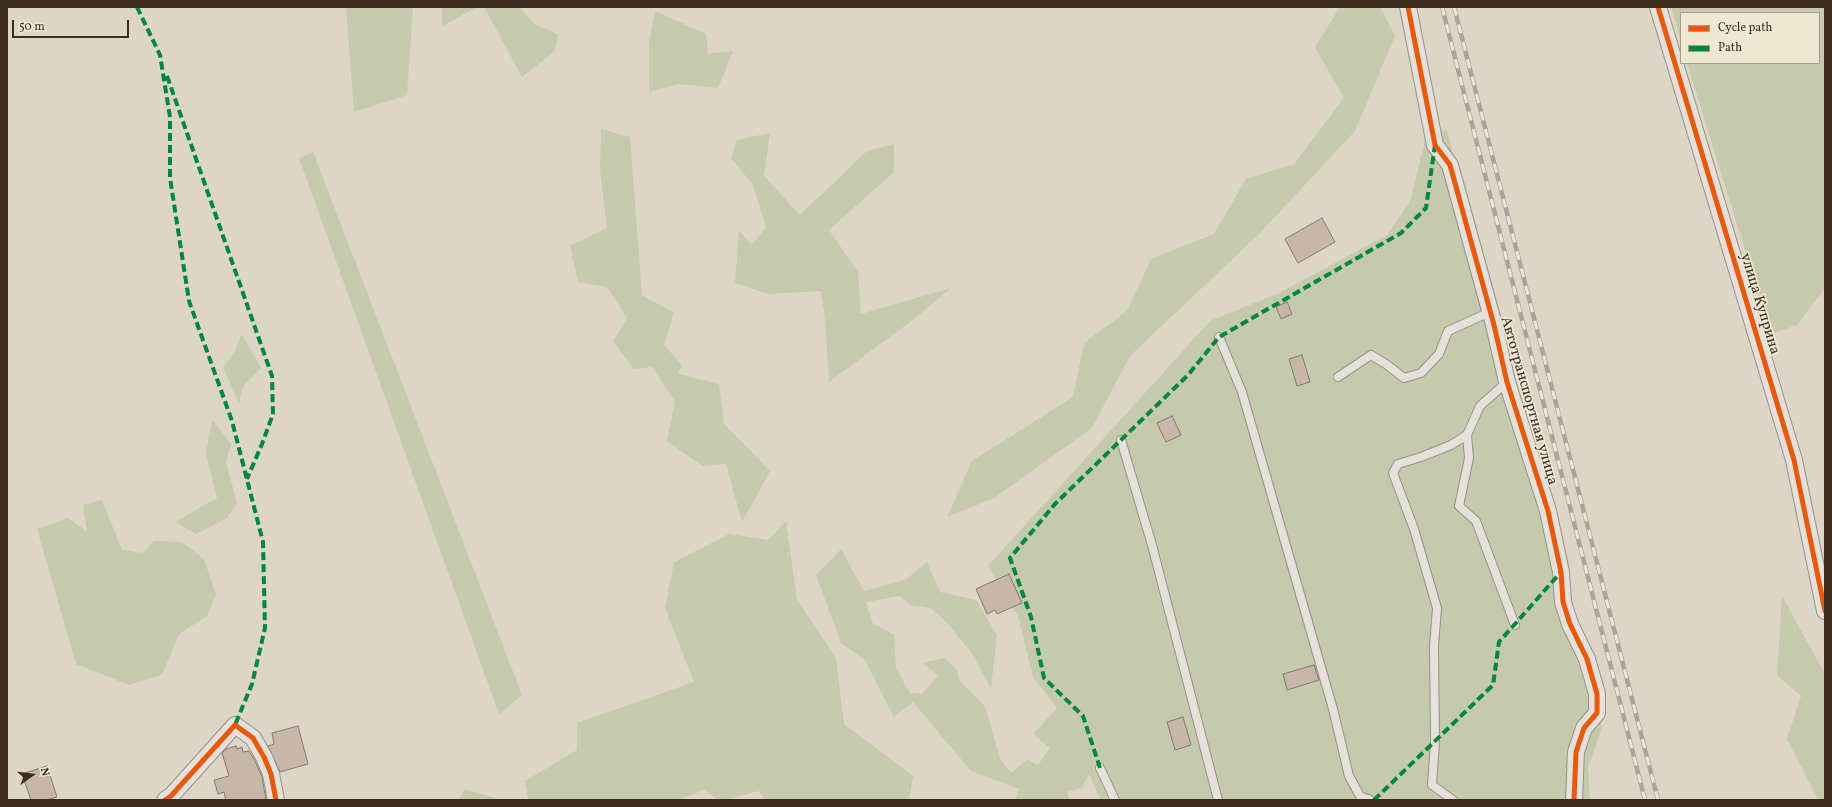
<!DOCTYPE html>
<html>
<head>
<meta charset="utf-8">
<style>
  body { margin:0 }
  #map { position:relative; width:1832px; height:807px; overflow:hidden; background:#ddd6c6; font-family:Vollkorn,serif }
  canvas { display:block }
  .frame { position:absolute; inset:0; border:8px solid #3d2d1e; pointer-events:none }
  .legend { position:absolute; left:1680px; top:12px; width:140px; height:52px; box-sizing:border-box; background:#efe7d4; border:1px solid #a89d8b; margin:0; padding:5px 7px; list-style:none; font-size:12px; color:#3d2d1e }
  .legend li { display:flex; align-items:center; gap:8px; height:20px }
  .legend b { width:20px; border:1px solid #a89d8b }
  .north { position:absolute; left:12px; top:755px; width:40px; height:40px; -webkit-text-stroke:3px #efe7d4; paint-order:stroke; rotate:76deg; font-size:11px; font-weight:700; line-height:16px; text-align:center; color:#3d2d1e }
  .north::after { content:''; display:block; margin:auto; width:14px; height:18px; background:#3d2d1e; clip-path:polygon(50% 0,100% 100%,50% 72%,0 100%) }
  .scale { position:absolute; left:12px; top:20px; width:117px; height:18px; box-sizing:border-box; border:2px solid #3d2d1e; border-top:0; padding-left:5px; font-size:12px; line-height:14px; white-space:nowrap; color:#3d2d1e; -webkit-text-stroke:3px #efe7d4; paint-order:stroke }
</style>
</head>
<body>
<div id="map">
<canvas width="1832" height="807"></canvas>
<div class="frame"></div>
<ul class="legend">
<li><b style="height:5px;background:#e8590c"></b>Cycle path</li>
<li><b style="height:5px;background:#00873e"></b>Path</li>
</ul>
<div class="north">N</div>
<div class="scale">50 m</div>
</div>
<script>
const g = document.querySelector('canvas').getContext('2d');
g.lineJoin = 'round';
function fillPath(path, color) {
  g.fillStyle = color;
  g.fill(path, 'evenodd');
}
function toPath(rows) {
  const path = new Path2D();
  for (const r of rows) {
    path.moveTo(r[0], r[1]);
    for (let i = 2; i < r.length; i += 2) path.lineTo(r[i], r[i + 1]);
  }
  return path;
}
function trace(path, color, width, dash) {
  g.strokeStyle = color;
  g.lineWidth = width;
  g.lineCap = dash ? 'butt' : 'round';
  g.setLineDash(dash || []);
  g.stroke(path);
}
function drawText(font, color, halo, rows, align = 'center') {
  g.font = font + ' Vollkorn,serif';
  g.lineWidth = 3.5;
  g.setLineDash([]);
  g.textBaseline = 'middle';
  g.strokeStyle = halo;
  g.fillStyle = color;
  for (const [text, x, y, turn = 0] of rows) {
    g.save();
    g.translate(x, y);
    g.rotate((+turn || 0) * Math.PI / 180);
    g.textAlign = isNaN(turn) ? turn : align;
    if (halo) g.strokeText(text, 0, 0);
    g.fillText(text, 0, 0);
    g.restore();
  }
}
const green = toPath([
  [346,7,413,7,407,95,354,112],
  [442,7,477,7,442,26],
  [484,7,519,7,536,25,558,34,555,51,522,77],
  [1340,7,1380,7,1395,36,1355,131,1261,232,1130,356,1092,428,994,498,947,517,972,461,1073,397,1084,343,1127,311,1151,259,1214,234,1246,179,1294,164,1344,98,1315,47],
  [1671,7,1825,7,1825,288,1797,325,1771,334,1687,63,1819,63,1819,13,1681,13,1681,42],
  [655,11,706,34,708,54,733,51,718,88,679,84,649,92,649,43],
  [601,129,630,137,642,295,674,313,664,345,682,365,678,374,719,384,724,424,770,471,742,522,726,464,703,466,667,441,675,402,652,367,634,369,613,341,627,318,607,287,578,282,570,246,607,228,600,170],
  [1447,130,1575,613,1602,727,1588,769,1590,800,1100,800,1089,774,1082,788,1067,792,1070,800,1015,800,1019,789,971,771,913,702,894,717,865,660,841,643,816,575,841,549,864,591,905,580,927,562,940,592,976,600,997,635,991,688,971,652,948,624,931,608,910,605,900,596,866,602,873,624,894,634,896,668,910,693,922,694,938,675,922,663,944,658,957,670,959,680,985,706,1000,759,1011,773,1027,760,1038,765,1050,748,1033,734,1057,708,1033,677,1018,616,988,566,1210,321,1279,293,1387,235,1410,202,1426,136],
  [770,133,764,176,800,215,867,151,894,144,894,172,829,230,858,272,861,314,951,288,914,319,829,382,825,318,821,291,768,294,735,283,739,231,752,245,766,227,753,185,731,158,737,140],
  [313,152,522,695,499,714,299,158],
  [241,336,243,336,261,368,243,386,239,404,223,367,235,351],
  [212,419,231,444,226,462,237,503,227,518,196,534,175,522,217,498,206,454],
  [102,500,122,550,143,553,154,541,182,542,204,559,216,595,207,616,179,634,162,675,129,685,76,664,37,529,68,518,87,531,83,505],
  [786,521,797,600,836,658,844,724,913,776,909,800,765,800,759,791,726,800,718,800,704,790,678,800,528,800,525,781,577,750,577,723,694,682,665,608,674,562,729,534,768,540],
  [1782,596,1825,674,1825,800,1818,800,1787,739,1801,696,1777,675],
  [465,789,502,800,459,800]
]);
const building = toPath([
  [1322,218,1335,242,1298,263,1285,239,1322,218],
  [1287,302,1292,314,1281,319,1276,307,1287,302],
  [1302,355,1310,382,1297,386,1289,359,1302,355],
  [1172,416,1181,435,1166,442,1157,423,1172,416],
  [1009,574,1022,603,997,614,995,610,987,614,976,589,1009,574],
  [1314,665,1319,680,1287,690,1283,674,1314,665],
  [1183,717,1191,745,1175,750,1167,722,1183,717],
  [298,726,308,764,280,772,268,746,274,744,272,733,298,726],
  [236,746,237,749,242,747,243,752,249,751,255,761,262,777,266,800,226,800,224,792,218,794,214,780,229,776,222,753,226,749,236,746],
  [47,766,57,797,47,800,31,800,22,774,47,766]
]);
const service = toPath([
  [1219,337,1242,392,1333,709,1349,776,1360,796,1370,800],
  [1338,377,1371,355,1386,364,1404,378,1421,373,1439,354,1448,331,1490,312],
  [1507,382,1480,406,1467,435,1469,458,1459,506,1476,521,1515,625],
  [1121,440,1152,545,1218,800],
  [1100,768,1115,800],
  [1453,800,1432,785,1435,742,1434,646,1437,608,1414,529,1393,473,1398,464,1421,457,1451,445,1467,435]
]);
const minor = toPath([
  [1408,7,1435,145,1450,165,1494,325,1507,382,1548,511,1561,572,1563,602,1570,624,1587,659,1597,694,1597,713,1584,728,1576,752,1574,800],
  [1658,7,1794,460,1825,611],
  [165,800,171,796,235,725,253,738,264,757,271,774,276,800]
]);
const rail = toPath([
  [1442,7,1645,800],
  [1454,7,1658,800]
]);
const quiet = toPath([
  [137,7,160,55,170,117,170,178,189,301,232,421,263,542,265,628,252,684,235,725],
  [167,76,272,376,273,414,262,444,247,479],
  [1100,768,1083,716,1044,678,1031,617,1010,558,1055,504,1188,375,1219,337,1401,233,1426,208,1435,145],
  [1374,800,1493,685,1499,642,1561,572]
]);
const cycleway = toPath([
  [1408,7,1435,145,1450,165,1494,325,1507,382,1548,511,1561,572,1563,602,1570,624,1587,659,1597,694,1597,713,1584,728,1576,752,1574,800],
  [1658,7,1794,460,1825,611],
  [165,800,171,796,235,725,253,738,264,757,271,774,276,800]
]);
const streetNames = [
  ["улица Куприна",1759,304,73],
  ["Автотранспортная улица",1528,401,74]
];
fillPath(green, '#c4caab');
fillPath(building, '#c8b7a9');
trace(building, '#80796f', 1);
trace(service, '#969086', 10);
trace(minor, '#969086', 18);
trace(service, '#e5e1da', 8);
trace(minor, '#e5e1da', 16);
trace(rail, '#a8a49c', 4.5);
trace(rail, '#efe7d4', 3, [9]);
trace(quiet, '#00873e', 4, [8, 4]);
trace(cycleway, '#e8590c', 5);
drawText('15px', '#3d2d1e', '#efe7d4', streetNames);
</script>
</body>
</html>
